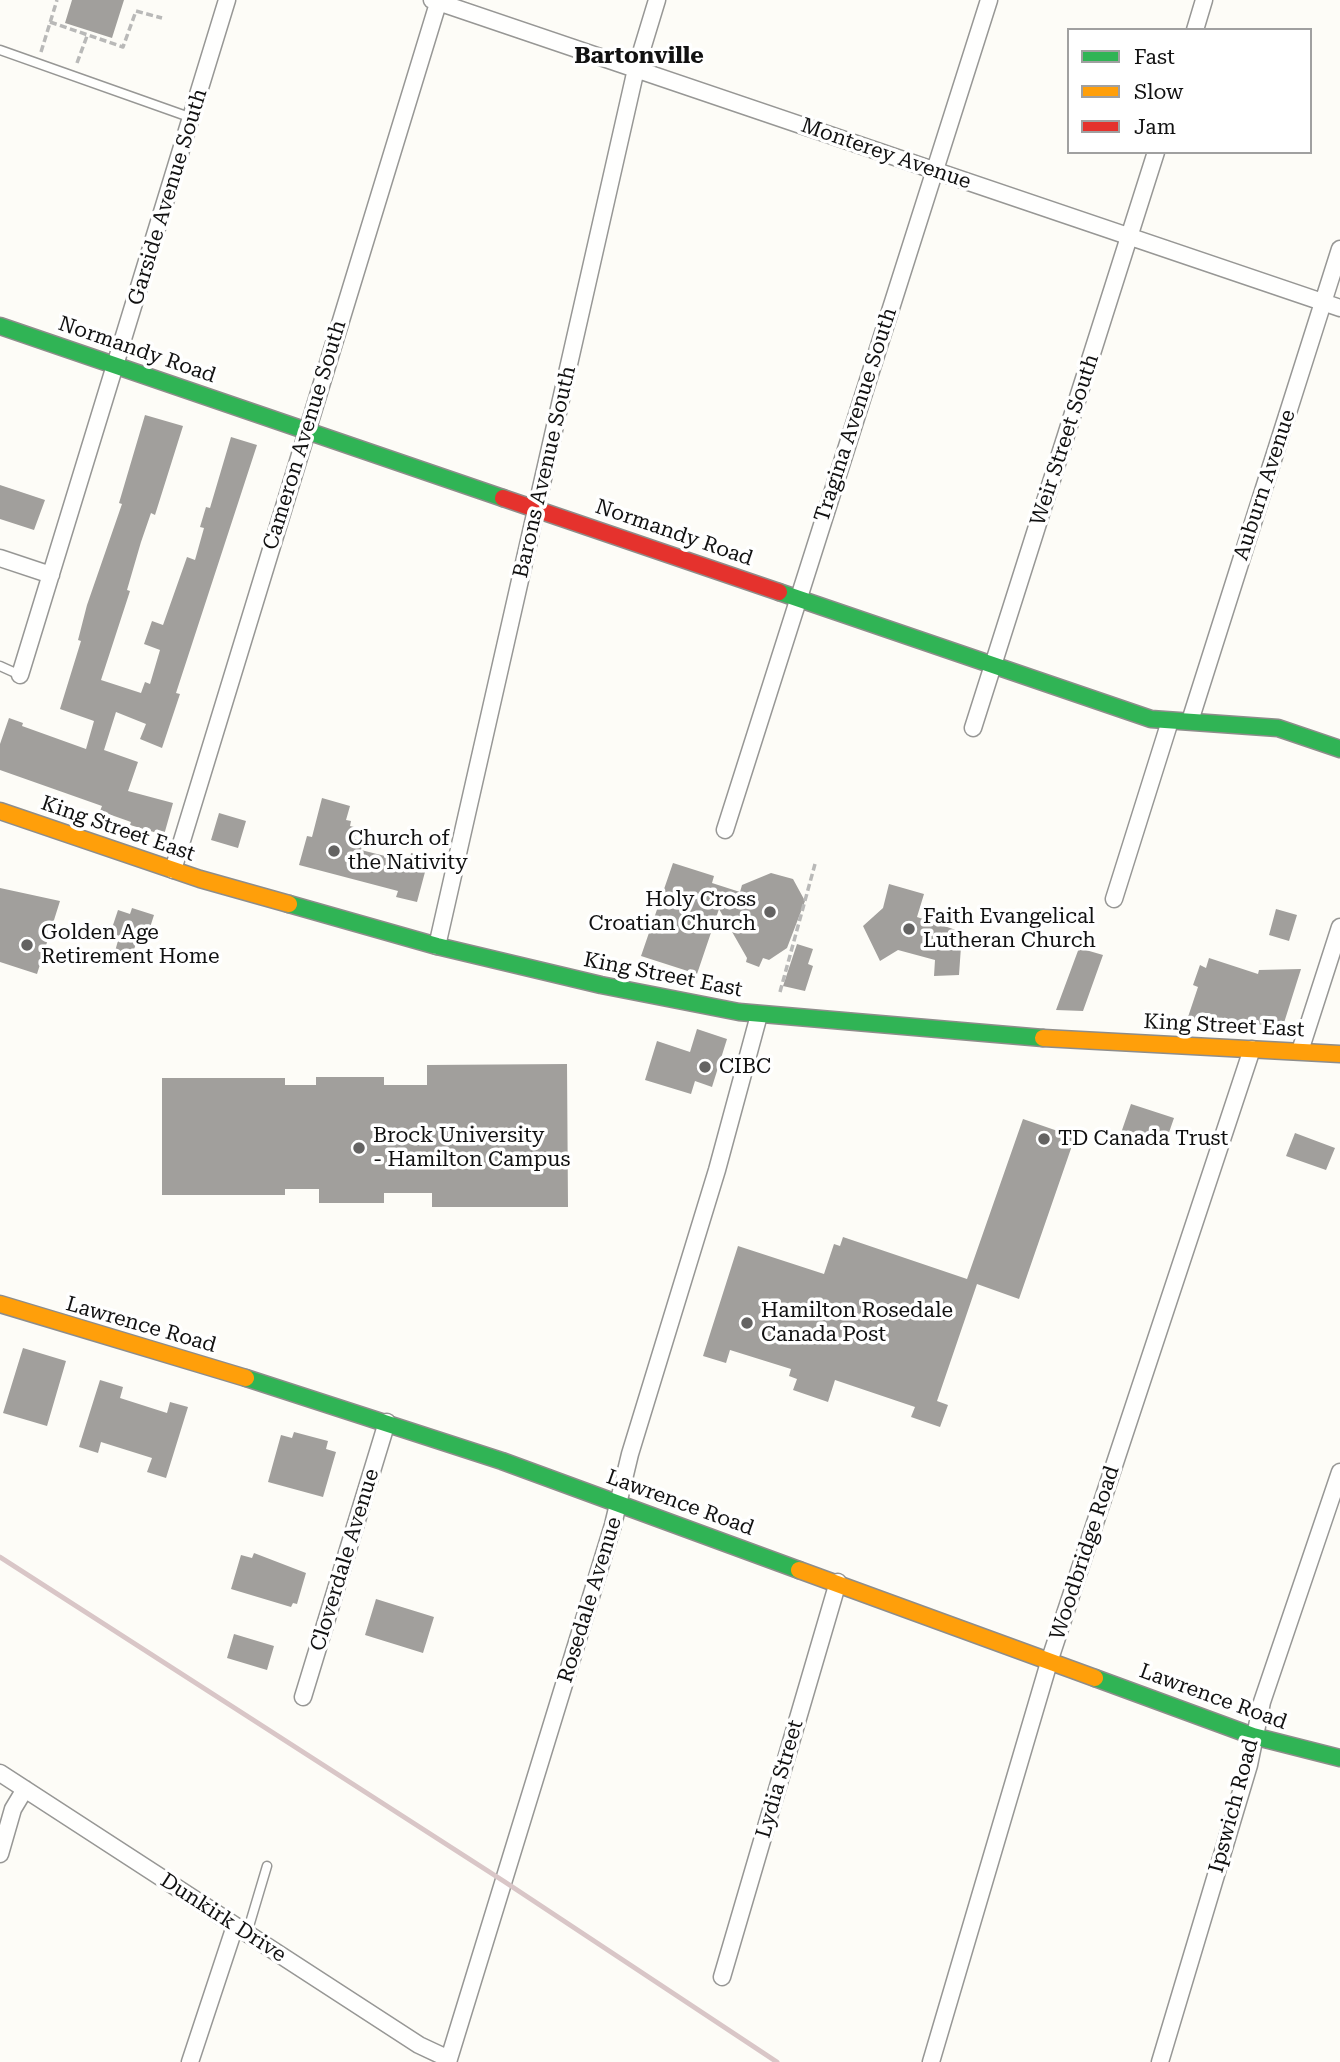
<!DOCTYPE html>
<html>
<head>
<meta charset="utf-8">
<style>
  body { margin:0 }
  #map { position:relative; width:1340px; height:2062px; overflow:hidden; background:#fdfcf7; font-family:"Roboto Serif",serif }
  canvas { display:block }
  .legend { position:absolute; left:1067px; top:28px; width:245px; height:126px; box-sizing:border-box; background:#fff; border:2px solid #a0a0a0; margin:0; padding:9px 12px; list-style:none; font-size:21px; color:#111 }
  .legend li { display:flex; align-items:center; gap:14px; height:35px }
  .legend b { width:35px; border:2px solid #a0a0a0 }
</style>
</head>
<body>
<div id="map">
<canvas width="1340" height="2062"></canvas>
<ul class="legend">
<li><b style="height:9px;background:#30b455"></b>Fast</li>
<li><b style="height:9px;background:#ff9f0a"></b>Slow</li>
<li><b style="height:9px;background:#e5322d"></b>Jam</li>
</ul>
</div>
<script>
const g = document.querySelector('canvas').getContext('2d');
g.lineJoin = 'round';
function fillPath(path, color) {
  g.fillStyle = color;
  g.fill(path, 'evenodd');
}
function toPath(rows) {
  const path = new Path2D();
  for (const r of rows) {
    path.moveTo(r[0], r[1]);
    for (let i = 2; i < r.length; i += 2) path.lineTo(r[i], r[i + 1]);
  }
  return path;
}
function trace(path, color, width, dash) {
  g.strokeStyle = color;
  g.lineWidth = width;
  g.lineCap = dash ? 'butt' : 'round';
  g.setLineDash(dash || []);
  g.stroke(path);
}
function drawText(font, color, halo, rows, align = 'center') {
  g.font = font + ' "Roboto Serif",serif';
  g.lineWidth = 7;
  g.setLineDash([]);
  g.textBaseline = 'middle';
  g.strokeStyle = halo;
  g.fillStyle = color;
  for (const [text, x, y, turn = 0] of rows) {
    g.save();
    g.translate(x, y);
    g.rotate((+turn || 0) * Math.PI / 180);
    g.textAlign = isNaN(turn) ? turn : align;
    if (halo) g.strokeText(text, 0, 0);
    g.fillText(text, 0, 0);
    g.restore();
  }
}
const building = toPath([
  [72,0,124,0,112,38,65,23],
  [145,415,183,426,155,515,151,513,141,542,127,590,130,591,101,680,141,693,145,682,150,684,160,650,144,644,152,621,163,625,187,557,195,560,204,528,200,527,206,507,210,508,231,437,257,445,176,693,180,694,162,748,140,739,146,724,116,712,104,750,138,762,128,791,173,803,164,835,130,825,131,822,100,811,102,806,0,770,0,744,9,718,23,723,22,726,86,749,94,721,60,709,81,641,78,640,87,605,122,504,119,503],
  [0,485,45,500,34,530,0,519],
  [322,798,350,806,346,820,351,821,350,826,358,828,354,839,363,842,361,850,405,861,406,858,410,859,411,853,429,857,417,902,396,897,398,891,299,865,307,836,312,837],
  [219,813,246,821,238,848,211,840],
  [673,863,714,876,712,883,740,892,742,885,771,873,793,879,805,901,787,948,769,960,763,958,759,967,746,962,747,958,719,909,697,974,641,956],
  [889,884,924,894,917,917,962,932,959,975,934,976,935,960,898,950,880,961,863,926,883,908],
  [0,888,60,901,37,974,0,962],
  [132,908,154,915,144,946,136,943,131,960,114,955,119,937,110,934,118,910,130,914],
  [1276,909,1297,915,1289,941,1269,935],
  [797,944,813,949,808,964,813,966,805,991,783,986],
  [1079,948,1103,955,1083,1011,1056,1010],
  [1209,958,1258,974,1259,970,1301,969,1283,1026,1187,1020,1198,987,1193,985,1200,965,1206,968],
  [697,1029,727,1039,712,1087,695,1081,691,1094,645,1080,657,1041,690,1052],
  [567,1064,568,1207,432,1207,432,1193,384,1193,384,1203,319,1203,319,1189,285,1189,285,1195,162,1195,162,1078,285,1078,285,1085,316,1085,316,1077,384,1077,384,1085,427,1085,427,1065],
  [1131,1104,1174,1118,1164,1147,1121,1133],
  [1023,1119,1075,1137,1019,1299,977,1284,937,1401,948,1405,940,1427,911,1417,915,1407,835,1380,828,1402,793,1390,797,1379,789,1376,791,1369,730,1350,726,1363,703,1356,738,1246,824,1274,834,1244,840,1246,843,1237,967,1279],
  [1295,1133,1335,1148,1326,1170,1286,1156],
  [23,1348,66,1361,47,1426,3,1413],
  [100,1380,123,1387,120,1398,167,1413,170,1402,188,1407,166,1478,147,1472,152,1458,101,1442,98,1453,79,1447],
  [294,1432,328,1441,326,1449,336,1452,323,1497,268,1482,281,1435,292,1438],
  [254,1553,306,1573,297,1604,293,1603,291,1607,231,1589,241,1555,252,1558],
  [376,1599,434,1617,423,1653,365,1635],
  [234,1634,274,1646,267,1670,227,1658]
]);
const path = toPath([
  [50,22,123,47,136,11,162,18],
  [41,52,57,0],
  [77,63,87,36],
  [780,992,815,864]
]);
const lane = toPath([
  [0,50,192,118],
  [0,666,20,675],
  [247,1933,267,1866]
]);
const street = toPath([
  [432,0,1340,308],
  [1195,30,1204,0],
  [0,558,51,575],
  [20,675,227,0],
  [1190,721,1340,249],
  [973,728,1156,152],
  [725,830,989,0],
  [173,870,439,0],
  [1114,899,1170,721],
  [437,946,636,69,657,0],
  [1300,1051,1340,927],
  [303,1697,387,1422],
  [0,1773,419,2045,449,2059],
  [0,1854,13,1809,25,1789],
  [722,1977,838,1582],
  [190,2062,235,1926],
  [448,2062,613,1525,630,1454,717,1170,759,1015],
  [931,2062,1050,1659,1252,1049],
  [1160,2062,1249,1765,1262,1702,1340,1472]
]);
const fast = toPath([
  [0,326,503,498],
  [779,592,1151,719,1278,728,1340,749],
  [289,904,437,946,601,985,739,1012,1043,1038],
  [246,1378,502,1461,799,1570],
  [1095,1678,1253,1736,1340,1758]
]);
const slow = toPath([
  [0,811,200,879,289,904],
  [1043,1038,1340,1054],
  [0,1304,246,1378],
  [799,1570,1095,1678]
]);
const jam = toPath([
  [503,498,779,592]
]);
const rail = toPath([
  [0,1557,505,1882,777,2062]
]);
const markers = [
  [334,851,7,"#646362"],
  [770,912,7,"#646362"],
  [909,929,7,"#646362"],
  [27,945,7,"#646362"],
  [705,1067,7,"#646362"],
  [1044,1139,7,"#646362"],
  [359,1148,7,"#646362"],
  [747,1323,7,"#646362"]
];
const streetNames = [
  ["Monterey Avenue",886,154,19],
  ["Garside Avenue South",168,197,-73],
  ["Normandy Road",137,350,19],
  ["Tragina Avenue South",856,415,-72],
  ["Cameron Avenue South",305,435,-73],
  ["Weir Street South",1065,440,-72],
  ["Barons Avenue South",545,472,-77],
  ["Auburn Avenue",1265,485,-72],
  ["Normandy Road",674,533,19],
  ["King Street East",118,829,19],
  ["King Street East",663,975,11],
  ["King Street East",1224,1026,3],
  ["Lawrence Road",141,1325,16],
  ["Lawrence Road",680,1503,20],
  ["Woodbridge Road",1085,1553,-72],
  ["Cloverdale Avenue",345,1560,-73],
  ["Rosedale Avenue",590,1600,-73],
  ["Lawrence Road",1213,1697,20],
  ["Lydia Street",780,1779,-74],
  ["Ipswich Road",1234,1806,-75],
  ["Dunkirk Drive",223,1918,33]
];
const poiNames = [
  ["Church of",348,839],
  ["the Nativity",348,863],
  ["Holy Cross",756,900,"right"],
  ["Croatian Church",756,924,"right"],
  ["Faith Evangelical",923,917],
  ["Lutheran Church",923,941],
  ["Golden Age",41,933],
  ["Retirement Home",41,957],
  ["CIBC",719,1067],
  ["Brock University",373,1136],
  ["- Hamilton Campus",373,1160],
  ["TD Canada Trust",1058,1139],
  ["Hamilton Rosedale",761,1311],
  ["Canada Post",761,1335]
];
const neighbourhoodNames = [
  ["Bartonville",639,56]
];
fillPath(building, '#a19f9c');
trace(lane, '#979795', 11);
trace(street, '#979795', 19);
trace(fast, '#8e8d8b', 19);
trace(slow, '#8e8d8b', 19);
trace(jam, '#8e8d8b', 19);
trace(path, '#b9b9b8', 3.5, [7, 3.5]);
trace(lane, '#fffffe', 8);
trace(street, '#fffffe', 16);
trace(fast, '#30b455', 16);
trace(slow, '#ff9f0a', 16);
trace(jam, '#e5322d', 16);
trace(rail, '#d9c6c7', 5);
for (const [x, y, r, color] of markers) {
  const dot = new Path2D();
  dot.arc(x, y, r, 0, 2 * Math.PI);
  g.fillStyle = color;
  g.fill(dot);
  trace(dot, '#fff', 2.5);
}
drawText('21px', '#111', '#fff', streetNames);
drawText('21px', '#111', '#fff', poiNames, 'left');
drawText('bold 23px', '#111', '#fff', neighbourhoodNames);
</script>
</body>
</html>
